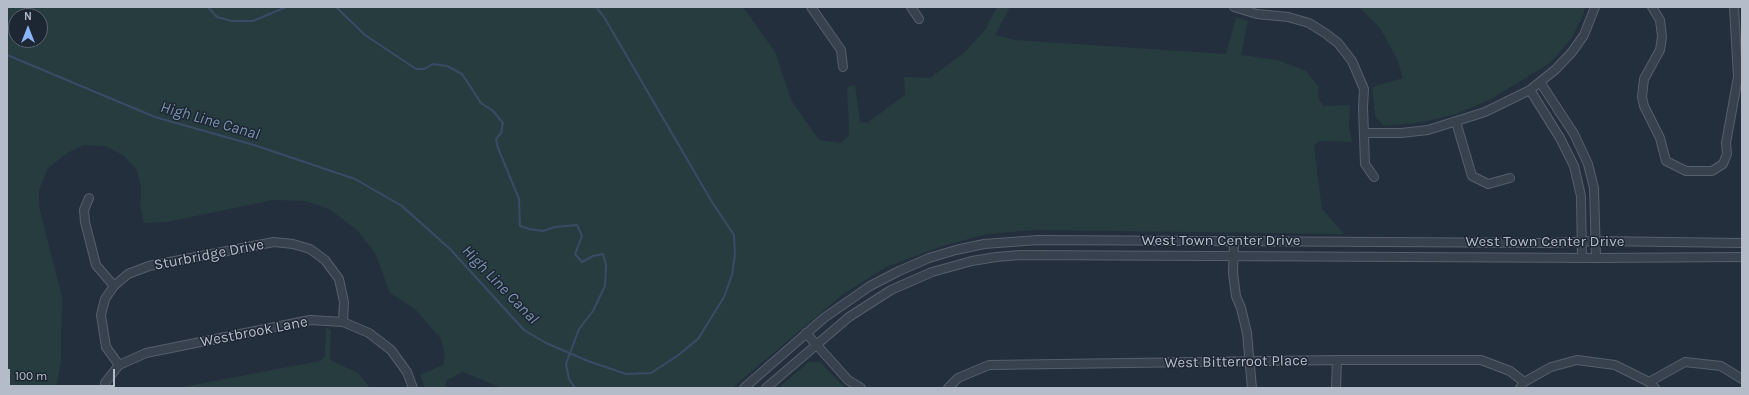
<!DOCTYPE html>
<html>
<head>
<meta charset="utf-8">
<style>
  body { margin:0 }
  #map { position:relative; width:1749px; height:395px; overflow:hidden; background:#242f3e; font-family:Karla,sans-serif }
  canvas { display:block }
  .frame { position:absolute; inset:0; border:8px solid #b4bcc9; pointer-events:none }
  .north { position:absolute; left:8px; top:8px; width:40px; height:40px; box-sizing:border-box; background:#1d2633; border:1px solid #59626f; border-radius:50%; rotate:0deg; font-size:11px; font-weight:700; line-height:16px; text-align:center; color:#b4bcc9 }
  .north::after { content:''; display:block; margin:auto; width:14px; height:18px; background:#8ab4f8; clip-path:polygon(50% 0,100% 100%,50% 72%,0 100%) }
  .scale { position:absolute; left:8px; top:369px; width:107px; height:18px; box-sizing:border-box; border:2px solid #b4bcc9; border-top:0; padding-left:5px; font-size:12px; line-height:14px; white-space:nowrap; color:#b4bcc9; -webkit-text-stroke:3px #1d2633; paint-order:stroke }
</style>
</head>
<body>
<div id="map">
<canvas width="1749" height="395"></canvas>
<div class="frame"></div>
<div class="north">N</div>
<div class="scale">100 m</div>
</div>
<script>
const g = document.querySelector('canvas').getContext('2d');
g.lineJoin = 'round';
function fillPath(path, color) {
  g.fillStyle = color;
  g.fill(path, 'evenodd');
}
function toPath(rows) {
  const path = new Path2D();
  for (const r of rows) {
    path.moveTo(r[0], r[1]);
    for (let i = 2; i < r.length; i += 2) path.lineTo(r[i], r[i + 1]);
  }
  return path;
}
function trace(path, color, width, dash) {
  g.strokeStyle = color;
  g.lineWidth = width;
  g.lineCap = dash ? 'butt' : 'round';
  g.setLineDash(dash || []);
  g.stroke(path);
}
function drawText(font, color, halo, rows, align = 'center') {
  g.font = font + ' Karla,sans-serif';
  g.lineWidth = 3;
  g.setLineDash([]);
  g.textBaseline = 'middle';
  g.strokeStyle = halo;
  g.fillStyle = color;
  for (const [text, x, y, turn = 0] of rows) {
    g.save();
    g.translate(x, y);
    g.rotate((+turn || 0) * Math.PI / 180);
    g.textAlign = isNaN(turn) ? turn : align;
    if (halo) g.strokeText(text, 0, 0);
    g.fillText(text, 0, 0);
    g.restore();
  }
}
const green = toPath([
  [7,7,743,7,775,52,791,100,819,140,841,143,849,135,847,87,855,85,860,122,867,123,905,95,904,77,930,78,965,52,985,30,997,7,1010,7,995,35,1015,40,1226,54,1236,17,1248,21,1241,55,1278,60,1306,71,1319,87,1318,99,1324,106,1350,105,1349,128,1352,142,1320,141,1314,145,1322,209,1344,234,1035,230,987,234,939,247,886,267,842,295,732,388,502,388,463,372,447,380,445,388,425,388,420,375,443,365,445,355,441,339,415,309,390,293,375,253,357,230,329,209,306,201,273,200,167,222,144,223,140,206,141,188,137,170,123,155,105,146,84,145,69,152,48,168,39,190,39,206,62,297,61,361,56,388,7,388],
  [16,16,40,16,40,40,16,40],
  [1359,7,1585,7,1584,13,1571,39,1550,63,1489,100,1456,114,1423,122,1384,126,1375,116,1372,87,1403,78,1397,59,1380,28],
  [326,328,331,329,330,360,358,373,370,388,177,388,320,361,325,356],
  [809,362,820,362,845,388,778,388]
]);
const stream = toPath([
  [208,7,217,17,232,21,253,21,286,7],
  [336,7,365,35,416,69,424,69,433,64,447,66,462,74,481,103,493,111,503,123,501,133,496,139,498,148,519,199,520,226,529,229,543,231,555,227,577,225,582,236,575,254,582,262,593,256,603,254,606,265,605,286,593,311,579,329,566,364,569,379,575,388],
  [7,55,155,117,254,145,355,179,402,206,450,249,524,330,546,343,588,361,626,374,651,373,677,356,698,339,724,297,732,275,735,254,734,235,712,202,604,17,596,7]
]);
const minor = toPath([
  [811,7,841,50,843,67],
  [911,7,919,19],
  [1234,7,1257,14,1288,17,1309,23,1325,33,1338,43,1352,61,1364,89,1363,107,1365,164,1374,177],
  [1652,7,1660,20,1662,37,1660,50,1644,79,1642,97,1644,106,1660,138,1666,161,1686,171,1712,171,1723,164,1727,154,1726,143,1738,77,1734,7],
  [1540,82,1574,134,1588,164,1594,188,1596,258],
  [1530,90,1560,138,1574,166,1581,196,1582,258],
  [1456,122,1472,176,1488,184,1510,178],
  [1365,133,1401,133,1428,130,1485,112,1530,90,1556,69,1572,52,1584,35,1595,7],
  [89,198,84,210,85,222,96,265,114,286],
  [1234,241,1233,273,1236,296,1241,308,1247,333,1252,388],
  [806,333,848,380,861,388],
  [119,365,106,347,101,315,105,299,114,286,128,274,149,266,274,242,293,244,310,249,325,260,339,279,344,302,343,322],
  [1649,382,1685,362,1721,366,1742,379],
  [105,388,105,383,119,365,146,353,310,320,343,322,369,333,391,350,407,372,413,388],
  [744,388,824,318,870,286,899,271,929,258,956,250,984,244,1038,240,1550,243,1596,241,1742,243],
  [766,388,849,317,891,290,932,272,972,261,996,257,1020,255,1596,258,1742,257],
  [948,388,958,378,989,365,1337,360,1481,360,1510,371,1524,382],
  [1336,388,1337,360],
  [1520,388,1524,382,1551,367,1577,360,1615,365,1649,382,1655,388]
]);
const streetNames = [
  ["West Town Center Drive",1221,241],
  ["West Town Center Drive",1545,242],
  ["Sturbridge Drive",209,255,-11],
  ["Westbrook Lane",254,332,-11],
  ["West Bitterroot Place",1236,362,-1]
];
const waterNames = [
  ["High Line Canal",210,121,16],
  ["High Line Canal",500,285,46]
];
fillPath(green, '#263c3f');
trace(stream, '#394c67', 2);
trace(minor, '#565f6c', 10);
trace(minor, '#38414e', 8);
drawText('15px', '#b4bcc9', '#1d2633', streetNames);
drawText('italic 16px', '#7c92b1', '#1d2633', waterNames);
</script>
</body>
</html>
